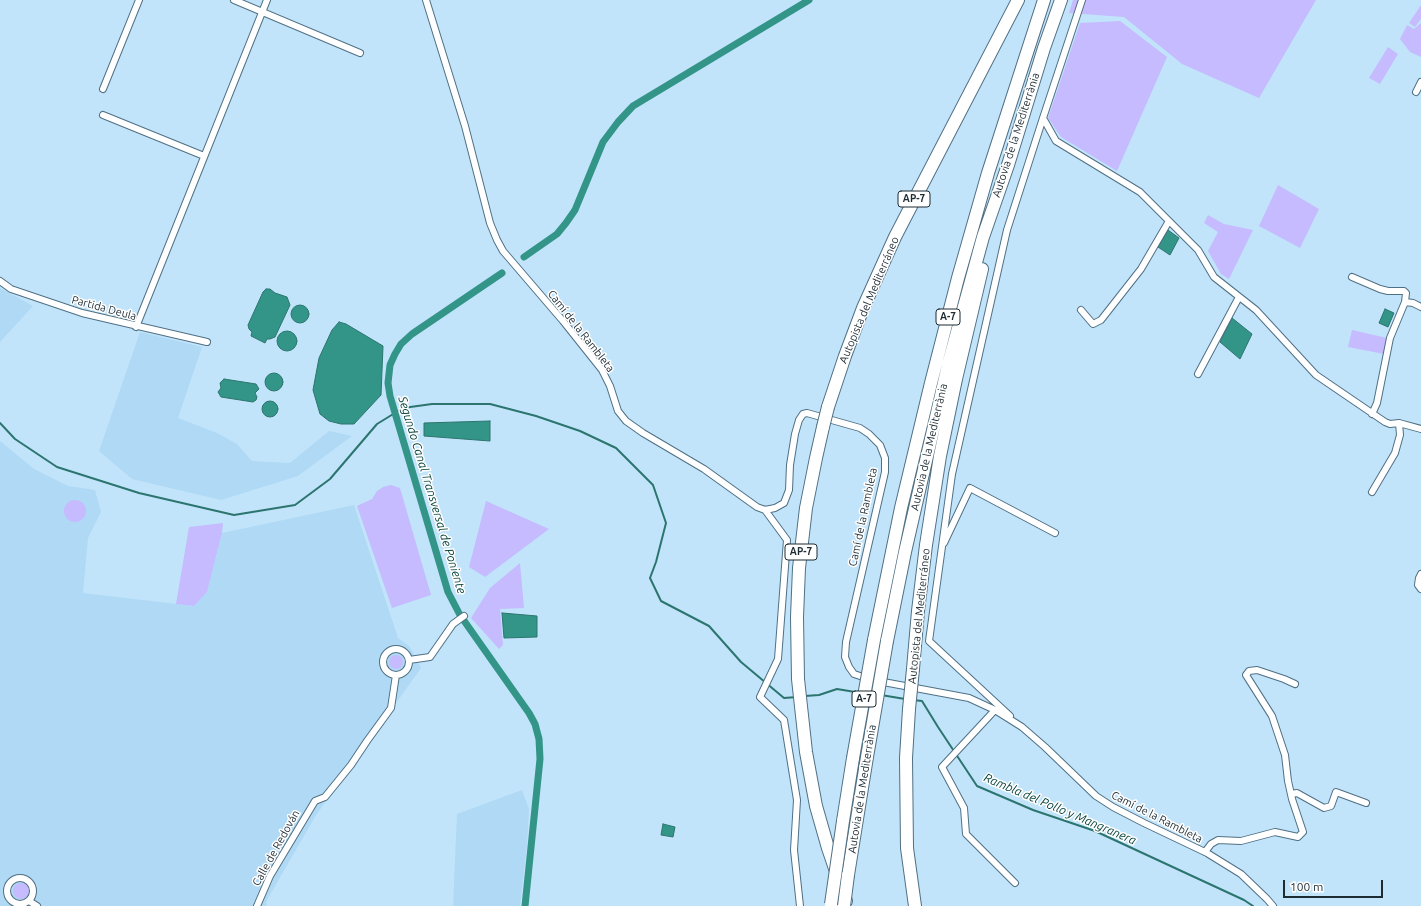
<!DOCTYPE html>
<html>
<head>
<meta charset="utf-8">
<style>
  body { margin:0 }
  #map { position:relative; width:1421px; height:906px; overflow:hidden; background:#c1e4fb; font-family:Ubuntu,sans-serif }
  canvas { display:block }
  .scale { position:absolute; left:1283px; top:880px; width:100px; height:18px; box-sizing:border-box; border:2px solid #1d2b33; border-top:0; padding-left:5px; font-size:12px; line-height:14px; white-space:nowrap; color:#1d2b33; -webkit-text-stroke:3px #fff; paint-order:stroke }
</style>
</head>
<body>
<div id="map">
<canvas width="1421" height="906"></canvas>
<div class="scale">100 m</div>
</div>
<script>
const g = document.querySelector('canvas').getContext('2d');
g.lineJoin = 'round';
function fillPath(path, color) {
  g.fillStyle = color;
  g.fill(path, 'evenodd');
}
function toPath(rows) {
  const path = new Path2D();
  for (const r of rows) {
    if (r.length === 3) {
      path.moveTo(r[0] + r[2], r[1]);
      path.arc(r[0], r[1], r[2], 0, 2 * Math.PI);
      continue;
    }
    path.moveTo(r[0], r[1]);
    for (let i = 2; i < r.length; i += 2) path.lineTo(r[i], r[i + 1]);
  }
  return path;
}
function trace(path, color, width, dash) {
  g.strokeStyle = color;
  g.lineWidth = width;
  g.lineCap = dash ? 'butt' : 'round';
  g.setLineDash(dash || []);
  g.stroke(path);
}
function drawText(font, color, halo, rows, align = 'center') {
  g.font = font + ' Ubuntu,sans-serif';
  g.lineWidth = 3;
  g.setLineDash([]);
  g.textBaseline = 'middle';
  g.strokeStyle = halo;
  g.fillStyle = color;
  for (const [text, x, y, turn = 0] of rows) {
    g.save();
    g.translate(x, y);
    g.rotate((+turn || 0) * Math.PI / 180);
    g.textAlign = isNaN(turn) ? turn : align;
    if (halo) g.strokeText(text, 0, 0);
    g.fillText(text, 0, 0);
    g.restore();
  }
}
const built = toPath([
  [0,288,33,306,0,342],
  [140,332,202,347,178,418,217,433,237,444,252,461,290,463,329,431,352,436,298,476,221,500,132,479,99,451],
  [0,441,34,469,68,486,95,490,101,512,88,538,83,593,194,606,207,592,222,533,354,505,398,638,410,647,421,668,316,815,267,900,266,906,0,906],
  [522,790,529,809,527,845,520,906,453,906,457,814]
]);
const green = toPath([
  [1073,0,1316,0,1259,98,1182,64,1124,17,1069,13],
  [1421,5,1421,19,1415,27,1409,23],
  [1120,21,1167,57,1117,171,1061,137,1048,118,1080,23],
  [1421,23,1421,57,1410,52,1400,39,1407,25,1414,29],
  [1388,47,1398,54,1380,84,1369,78],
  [1278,185,1319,209,1300,248,1259,226],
  [1208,215,1224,224,1253,230,1229,279,1221,274,1208,251,1218,232,1204,223],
  [1352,330,1387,338,1384,354,1348,347],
  [391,485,400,488,431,595,392,608,357,506,372,499,377,491,383,487],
  [75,511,11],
  [486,501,549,529,485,577,469,567],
  [223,523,222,533,207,592,194,606,176,604,189,527],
  [520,563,524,608,500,609,503,645,499,649,471,618,490,588],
  [396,662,7],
  [21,891,8]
]);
const water = toPath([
  [1168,230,1179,238,1170,255,1158,247,1168,230],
  [266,289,270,289,275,293,287,297,290,305,275,337,270,339,267,339,265,343,251,336,252,332,249,329,248,325,263,292,266,289],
  [300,314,9],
  [1385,309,1394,313,1388,327,1379,323,1385,309],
  [1232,318,1252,334,1240,359,1220,342,1232,318],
  [339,322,346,324,383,346,381,395,354,424,341,424,329,421,320,414,313,390,319,358,332,330,339,322],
  [287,341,10],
  [274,382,9],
  [224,379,256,384,259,389,255,393,257,397,256,400,253,402,221,397,218,392,221,388,220,383,224,379],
  [270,409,8],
  [490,421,490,441,424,436,424,423,490,421],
  [502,613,537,616,537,637,504,638,502,613],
  [663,824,675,827,673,837,661,835,663,824]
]);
const stream = toPath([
  [0,423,15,439,57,467,139,493,234,515,295,505,330,479,377,424,403,408,432,404,490,404,536,416,580,431,616,448,653,485,666,523,656,562,650,578,661,601,709,626,741,662,784,698,797,697],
  [881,695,905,699],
  [805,696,819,695,837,689,861,693],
  [913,700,922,701,938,727,977,786,1033,810,1095,831,1244,900,1253,906]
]);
const canal = toPath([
  [524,257,557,234,566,223,575,210,603,142,618,122,633,106,809,0],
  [502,273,412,334,401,344,395,354,390,365,388,383,390,396,448,592,460,615,529,713,535,724,539,739,540,759,525,906]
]);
const minor = toPath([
  [234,0,360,53],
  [426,0,465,126,490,223,497,240,503,251,563,321,602,370,610,386,618,411,626,421,643,433,704,469,757,507,765,510,775,508,784,503,789,490,790,465,795,434,799,420,803,414,807,413,860,428,869,434,880,445,885,458,885,472,846,642,845,657,849,667,854,674,869,679],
  [1082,0,1043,118,1056,141,1140,192,1198,250,1214,277,1256,310,1316,375,1385,422,1390,424,1399,423,1421,429],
  [103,89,139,0],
  [1416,92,1421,82],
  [103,115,204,156],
  [1352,277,1380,289,1388,291,1404,291,1406,293,1405,302,1390,338,1377,403,1372,414],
  [0,281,11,289,82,313,207,342],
  [1405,302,1413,303,1421,307],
  [1081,310,1093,324,1101,320,1141,269,1169,221],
  [136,327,267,0],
  [1198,374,1239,297],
  [1372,492,1395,453,1400,435,1399,423],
  [765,510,787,540,778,659,760,697,784,720,797,800,794,850,800,906],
  [944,543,970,488,1055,533],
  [1421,574,1419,578,1418,585,1421,589],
  [396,662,13],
  [409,660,430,657,453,624,464,616],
  [878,681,969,698,995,710,1022,727,1045,747,1096,796,1113,807,1144,823,1207,853,1241,874,1267,899,1273,906],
  [995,710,942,767,964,808,966,834,1015,883],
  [1010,716,929,641,952,474,1007,230,1043,118],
  [1291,794,1297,793,1324,808,1331,806,1336,792,1366,803],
  [1205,852,1211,844,1218,840,1241,841,1275,832,1298,837,1303,832,1292,799,1288,781,1285,755,1272,716,1246,675,1249,671,1257,670,1284,679,1295,684],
  [20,891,13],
  [29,901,37,906],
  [257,906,270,876,315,801,325,797,351,765,367,741,391,708,396,675]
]);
const motorway = toPath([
  [828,407,845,356,863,308,895,237,1018,0],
  [823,427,816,458,806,508,799,568,797,617,798,679,806,752,816,806,828,848,846,901],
  [874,640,901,508,931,383,958,278,988,173,1044,0],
  [887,641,905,552,948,365,983,237,1008,165,1044,48,1061,0],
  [913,669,918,611,926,545,940,456,956,379,982,269],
  [909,709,906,758,907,848,915,906],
  [843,821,853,758],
  [848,875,867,757]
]);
const motorwayBridge = toPath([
  [823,427,828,407],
  [909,709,913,669],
  [867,757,887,641],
  [853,758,874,640],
  [831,904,843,821],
  [844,906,848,875]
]);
const shields = [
  [914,199,32],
  [948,317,24],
  [801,552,32],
  [864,699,24]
];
const shieldNames = [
  ["AP-7",914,199],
  ["A-7",948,317],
  ["AP-7",801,552],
  ["A-7",864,699]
];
const streetNames = [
  ["Autovia de la Mediterrània",1016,135,-72],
  ["Autopista del Mediterráneo",869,300,-67],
  ["Partida Deula",104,308,15],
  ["Camí de la Rambleta",581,331,52],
  ["Autovia de la Mediterrània",929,447,-77],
  ["Camí de la Rambleta",863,517,-78],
  ["Autopista del Mediterráneo",919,616,-84],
  ["Autovia de la Mediterrània",862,789,-81],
  ["Camí de la Rambleta",1157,817,27],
  ["Calle de Redován",276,848,-61]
];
const waterNames = [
  ["Segundo Canal Transversal de Poniente",432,495,73],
  ["Rambla del Pollo y Mangranera",1060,809,23]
];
fillPath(built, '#afd9f4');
fillPath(green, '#c5bbfe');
fillPath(water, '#339588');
trace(water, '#2c756e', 1);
trace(stream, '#2c756e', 2);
trace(canal, '#339588', 7);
trace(minor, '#507084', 8);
trace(motorway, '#507084', 14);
trace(minor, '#fff', 6);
trace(motorway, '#fff', 12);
trace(motorwayBridge, '#507084', 14, []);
trace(motorwayBridge, '#fff', 12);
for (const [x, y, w] of shields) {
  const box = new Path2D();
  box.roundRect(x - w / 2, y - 8, w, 16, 3);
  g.fillStyle = '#fff';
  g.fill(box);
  trace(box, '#1d2b33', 1);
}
drawText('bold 10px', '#1d2b33', null, shieldNames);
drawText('11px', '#1d2b33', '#fff', streetNames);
drawText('italic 12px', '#07433b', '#fff', waterNames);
</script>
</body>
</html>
